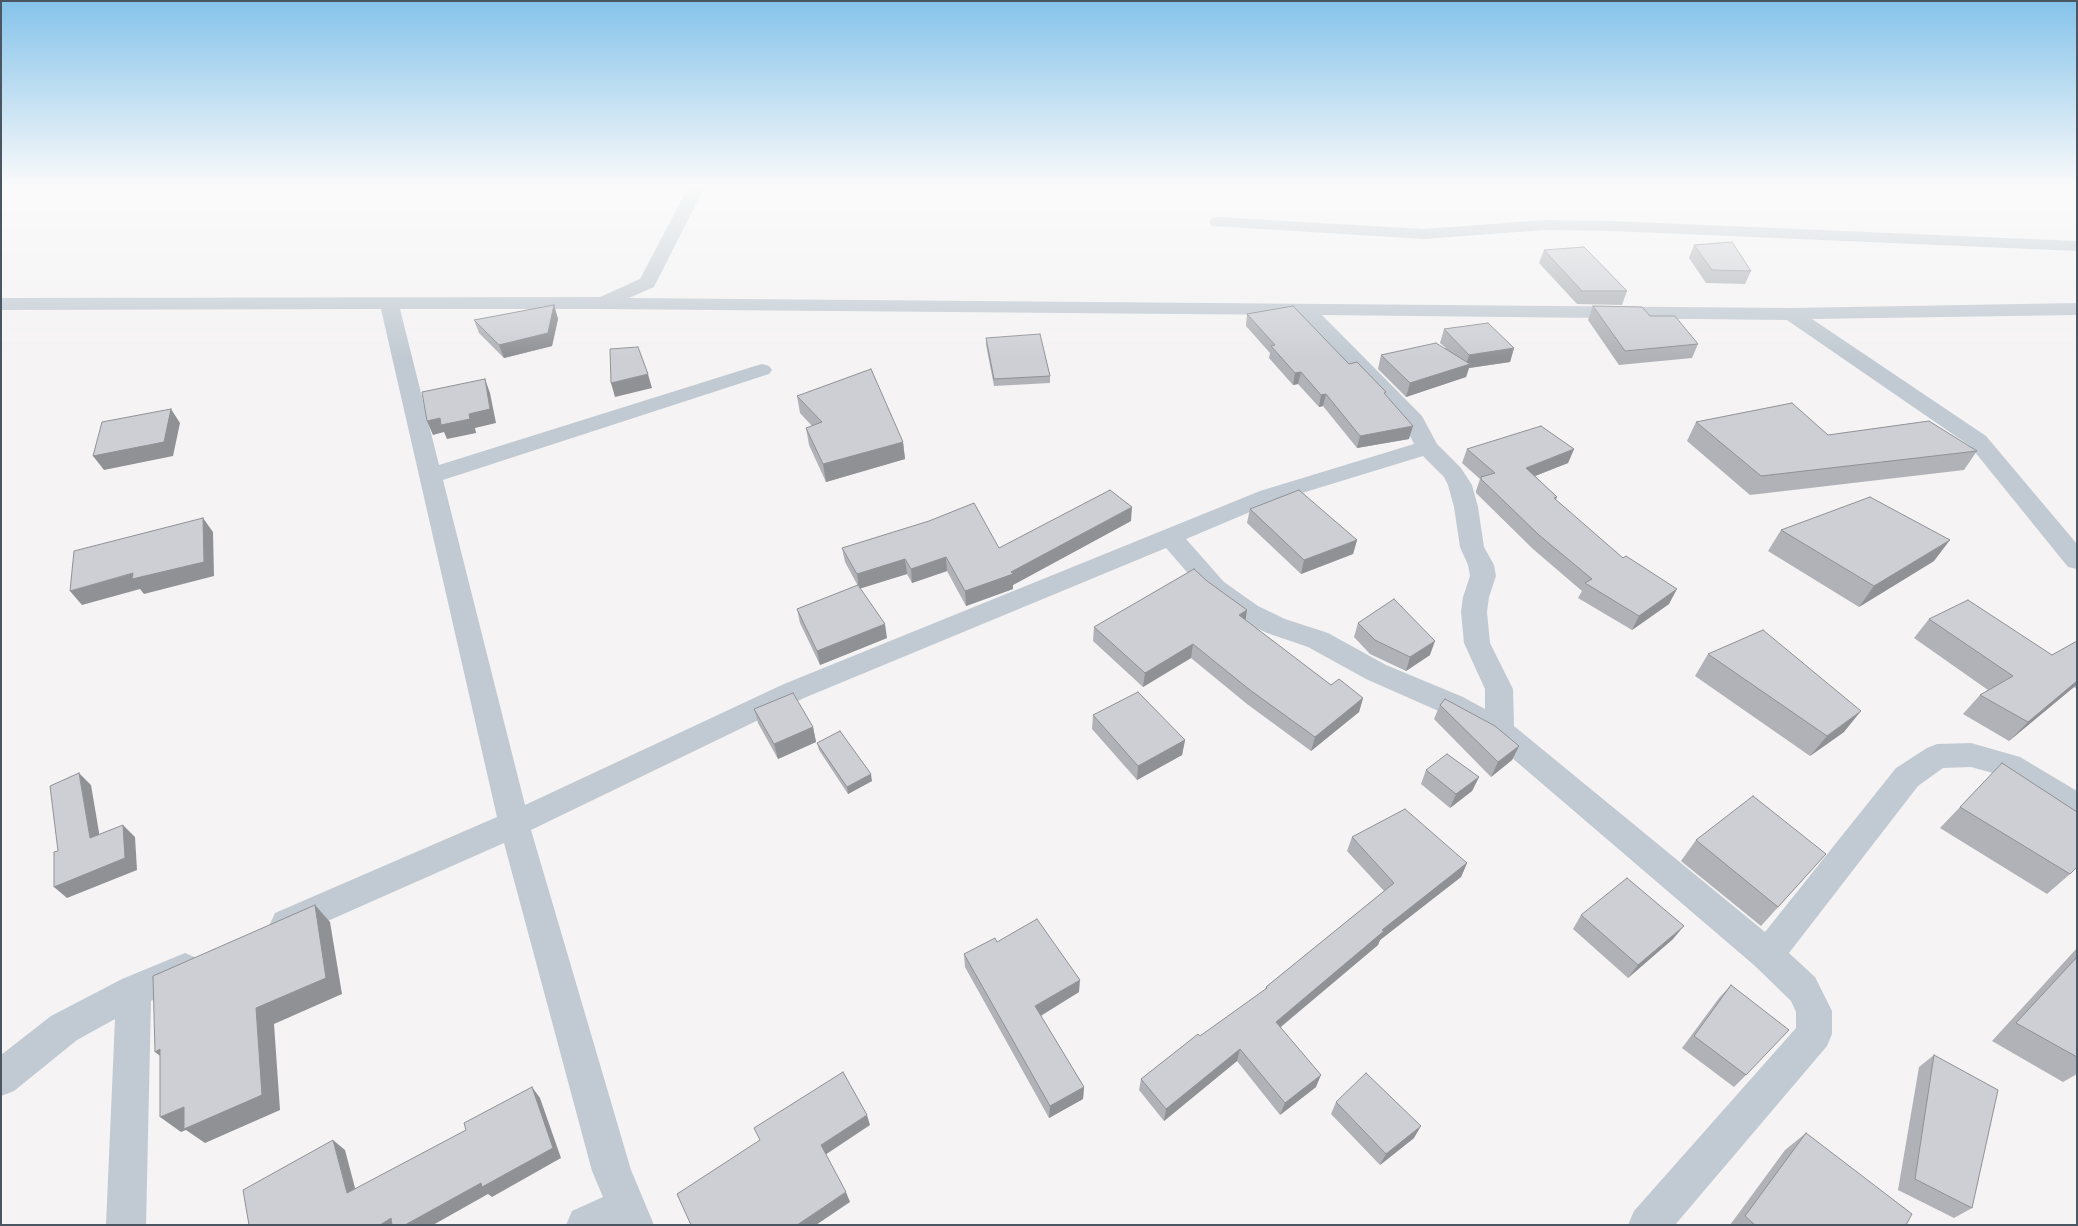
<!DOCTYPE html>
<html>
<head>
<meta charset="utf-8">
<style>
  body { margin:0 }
  #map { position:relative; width:2078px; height:1226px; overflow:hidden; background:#f5f3f3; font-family:Barlow,sans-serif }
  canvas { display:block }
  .frame { position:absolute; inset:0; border:2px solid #4a5661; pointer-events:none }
</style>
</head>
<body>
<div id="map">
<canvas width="2078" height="1226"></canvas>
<div class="frame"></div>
</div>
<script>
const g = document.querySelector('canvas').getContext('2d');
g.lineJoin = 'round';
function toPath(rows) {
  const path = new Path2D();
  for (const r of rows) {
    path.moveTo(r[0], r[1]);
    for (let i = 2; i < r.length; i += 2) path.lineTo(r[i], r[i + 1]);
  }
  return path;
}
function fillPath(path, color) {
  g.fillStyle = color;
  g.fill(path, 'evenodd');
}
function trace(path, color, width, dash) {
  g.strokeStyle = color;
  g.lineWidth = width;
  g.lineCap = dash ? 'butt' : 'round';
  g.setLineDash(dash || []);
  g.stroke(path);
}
const street = toPath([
  [689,186,705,186,656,283,654,287,629,298,1791,308,2077,303,2077,315,1812,319,1986,436,2077,544,2077,569,2068,567,1970,446,1787,320,1322,315,1422,416,1437,444,1461,468,1472,485,1478,507,1484,547,1494,565,1496,576,1489,597,1487,612,1490,643,1513,689,1514,726,1765,932,1896,768,1927,748,1937,744,1971,743,2020,757,2077,791,2077,820,2066,816,2000,775,1971,767,1943,768,1918,786,1789,953,1815,977,1832,1011,1832,1034,1827,1046,1675,1225,1628,1225,1634,1211,1796,1028,1796,1012,1791,1001,1755,966,1490,739,1443,713,1366,679,1308,647,1267,633,1240,620,1206,594,1166,548,804,698,531,830,631,1170,654,1225,566,1225,572,1211,603,1197,592,1171,504,843,287,939,275,935,270,924,275,913,497,817,381,309,1,310,1,298,600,297,640,279,689,186],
  [400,309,599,309,1300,315,1404,424,1414,444,1260,491,784,684,525,805,443,480,769,374,772,370,769,366,762,364,755,366,439,465,400,309],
  [1423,456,1444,477,1448,485,1454,507,1460,547,1468,565,1470,576,1463,597,1461,612,1464,643,1485,689,1485,709,1463,697,1386,665,1328,633,1285,619,1258,606,1224,582,1186,539,1276,501,1423,456],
  [1218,217,1424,229,1545,220,1612,221,2077,241,2077,251,1612,231,1545,230,1424,239,1212,226,1209,222,1212,218,1218,217],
  [185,953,197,958,202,969,197,980,151,1001,146,1225,106,1225,115,1019,77,1040,14,1091,1,1096,1,1055,51,1016,122,979,185,953]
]);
const wall = toPath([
  [1694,245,1751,271,1745,284,1706,283,1689,258],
  [1544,250,1627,291,1622,305,1577,304,1539,263],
  [554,305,558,319,552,346,504,358,479,333,474,320],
  [1593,306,1698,344,1692,358,1619,365,1588,320],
  [1247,314,1349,364,1385,395,1409,439,1357,448,1323,406,1319,407,1298,384,1293,385,1269,358,1270,353,1246,326],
  [1444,329,1514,348,1510,362,1469,368,1466,377,1406,397,1378,369,1381,355,1446,348,1440,343],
  [986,338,1050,376,1050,383,994,386,986,345],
  [797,396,903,442,905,459,826,482,809,445,806,428,812,426,800,413],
  [1696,422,1828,435,1977,451,1964,470,1750,495,1687,441],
  [1467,449,1574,449,1568,463,1535,476,1557,497,1556,500,1669,604,1632,630,1578,598,1582,591,1533,549,1476,493,1476,491,1480,479,1462,463],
  [1250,509,1357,540,1353,554,1301,574,1247,523],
  [1131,521,1013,585,1013,589,966,606,947,571,912,583,907,574,860,588,887,638,820,665,800,623,797,609,858,586,845,562,842,548,999,548],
  [1781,530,1934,561,1859,607,1768,551],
  [1929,619,2052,655,2077,641,2077,689,2074,687,2009,741,1963,714,1980,695,1988,690,1914,638],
  [1245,620,1331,685,1363,698,1359,712,1311,751,1247,704,1191,658,1143,687,1093,641,1094,627],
  [1358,623,1430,655,1406,671,1370,654,1354,637],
  [1708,654,1844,732,1810,756,1695,676],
  [1440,705,1519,746,1512,760,1491,777,1434,719],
  [754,709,813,727,816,742,778,759,758,723],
  [1093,715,1185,740,1182,755,1137,780,1092,729],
  [817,743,872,781,848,794,819,750],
  [2002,763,2070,874,2047,894,1940,828],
  [1426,770,1479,777,1472,791,1450,808,1421,784],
  [1352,837,1467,863,1461,877,1380,940,1378,945,1281,1027,1316,1087,1280,1115,1237,1061,1164,1121,1139,1090,1141,1079,1265,990,1266,987,1384,891,1347,851],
  [1696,840,1808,874,1761,926,1681,861],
  [1581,915,1673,939,1628,978,1573,929],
  [997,942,1079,992,1041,1016,1084,1087,1083,1099,1049,1118,965,967,964,954],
  [2077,948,2077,1074,2063,1082,1992,1041],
  [1731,985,1746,1075,1734,1087,1682,1048,1719,998],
  [1934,1055,1972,1208,1954,1218,1898,1190,1919,1067],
  [1336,1102,1414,1138,1380,1165,1331,1114],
  [1806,1133,1906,1225,1730,1225,1785,1150]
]);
const shadedWall = toPath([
  [554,305,558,319,552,346,504,358,499,345],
  [1514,348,1510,362,1469,368,1466,377,1406,397,1410,383,1466,365,1469,355],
  [1301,372,1298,384,1293,385,1295,373],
  [648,374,652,388,615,397,611,383],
  [485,379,490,393,496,423,475,428,476,433,447,439,444,432,433,435,427,421,440,418,469,414],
  [1326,394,1323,406,1319,407,1321,395],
  [171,409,180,423,173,456,104,470,93,456],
  [1413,426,1409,439,1357,448,1360,436],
  [903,442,905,459,826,482,823,464],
  [1574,449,1568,463,1520,482,1526,468],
  [1132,507,1131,521,1013,585,1013,589,966,606,965,591,1011,572],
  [203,518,213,532,214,576,144,594,140,589,82,605,70,591,133,573],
  [1357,540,1353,554,1301,574,1304,560],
  [1950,540,1934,561,1859,607,1874,586],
  [946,557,947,571,912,583,911,569],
  [905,559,907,574,859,589,857,574],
  [1677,589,1669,604,1632,630,1639,616],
  [1247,610,1245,624,1239,615],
  [885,624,887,638,820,665,817,651],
  [1435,641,1430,655,1406,671,1410,657],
  [1193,644,1191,658,1143,687,1145,673],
  [2077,681,2077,684,2074,687,2009,741,2028,722],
  [1363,698,1359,712,1311,751,1315,737],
  [1861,711,1844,732,1810,756,1827,736],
  [813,727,816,742,778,759,774,744],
  [1185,740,1182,755,1137,780,1138,766],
  [1519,746,1512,760,1491,777,1498,762],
  [79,773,91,785,102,850,90,838],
  [871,774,872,781,848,794,847,787],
  [1479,777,1472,791,1450,808,1456,794],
  [123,825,135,837,137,870,67,898,54,887],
  [1467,863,1461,877,1380,940,1378,945,1272,1034,1276,1022,1382,930],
  [315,905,330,922,342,994,274,1024,280,1110,205,1143,186,1130,181,1132,160,1117,184,1107,256,1008],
  [1684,926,1673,939,1628,978,1638,965],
  [1080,980,1079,992,1035,1019,1035,1006],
  [160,1049,176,1068,155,1052],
  [1240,1049,1237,1061,1164,1121,1166,1109],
  [1321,1075,1316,1087,1280,1115,1285,1103],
  [532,1087,540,1098,561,1158,492,1197,488,1194,433,1225,405,1225],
  [1084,1087,1083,1099,1049,1118,1050,1106],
  [867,1115,870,1125,825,1155,821,1145],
  [1421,1126,1414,1138,1380,1165,1386,1154],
  [333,1140,345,1150,359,1203,347,1193],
  [846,1192,850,1202,816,1225,797,1225],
  [391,1218,399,1225,380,1225]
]);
const building = toPath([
  [1732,242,1751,271,1712,270,1694,245,1732,242],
  [1584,247,1627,291,1582,291,1544,250,1584,247],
  [554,305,548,333,499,345,474,320,554,305],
  [1293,306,1349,364,1357,362,1386,392,1384,393,1413,426,1360,436,1326,394,1321,395,1301,372,1295,373,1271,346,1275,345,1247,314,1293,306],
  [1593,306,1642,307,1650,316,1675,316,1698,344,1625,351,1593,306],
  [1488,323,1514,348,1469,355,1444,329,1488,323],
  [1040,334,1050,376,994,379,986,338,1040,334],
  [1436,343,1470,364,1410,383,1381,355,1436,343],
  [638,347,648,374,611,383,610,349,638,347],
  [871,369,903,442,823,464,806,428,822,422,797,396,871,369],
  [485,379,490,409,469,414,470,419,441,425,440,418,427,421,422,392,485,379],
  [1792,403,1828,435,1929,421,1977,451,1761,476,1696,422,1792,403],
  [171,409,164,442,93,456,102,422,171,409],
  [1541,426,1574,449,1526,468,1557,497,1554,498,1623,558,1626,556,1677,589,1639,616,1585,583,1592,579,1539,535,1481,479,1481,477,1495,473,1467,449,1541,426],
  [1110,490,1132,507,1011,572,1013,574,965,591,946,557,911,569,905,559,857,574,842,548,929,521,974,503,999,548,1110,490],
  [1299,490,1357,540,1304,560,1250,509,1299,490],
  [1870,497,1950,540,1874,586,1781,530,1870,497],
  [203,518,204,562,132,579,133,573,70,591,74,551,203,518],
  [1194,569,1207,581,1247,610,1239,615,1331,685,1339,679,1363,698,1315,737,1250,690,1193,644,1145,673,1094,627,1194,569],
  [858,585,885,624,817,651,797,609,858,585],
  [1394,599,1435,641,1410,657,1375,640,1358,623,1394,599],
  [1968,600,2052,655,2077,641,2077,681,2028,722,1980,695,2013,676,1929,619,1968,600],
  [1763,630,1861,711,1827,736,1708,654,1763,630],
  [1138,692,1185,740,1138,766,1093,715,1138,692],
  [793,693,813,727,774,744,754,709,793,693],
  [1445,699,1495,726,1519,746,1498,762,1440,705,1445,699],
  [840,731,871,774,847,787,817,743,840,731],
  [1447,754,1479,777,1456,794,1426,770,1447,754],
  [2002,763,2077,812,2077,867,2070,874,1960,807,2002,763],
  [79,773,90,838,123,825,125,858,54,887,54,852,58,851,50,786,79,773],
  [1753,796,1826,854,1778,907,1696,840,1753,796],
  [1405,809,1467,863,1382,930,1384,931,1276,1022,1321,1075,1285,1103,1240,1049,1166,1109,1141,1079,1198,1034,1200,1036,1267,988,1266,987,1394,883,1352,837,1405,809],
  [1627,878,1684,926,1638,965,1581,915,1627,878],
  [315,905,326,978,256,1008,262,1095,184,1129,184,1107,160,1117,160,1049,155,1052,153,976,315,905],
  [1037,919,1080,980,1035,1006,1084,1087,1050,1106,964,954,995,938,997,942,1037,919],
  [2077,957,2077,1057,2016,1023,2077,957],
  [1731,985,1789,1030,1746,1075,1694,1036,1731,985],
  [1934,1055,1998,1090,1972,1208,1915,1179,1934,1055],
  [843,1072,867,1115,821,1145,846,1192,797,1225,691,1225,677,1194,760,1140,754,1128,843,1072],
  [1366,1073,1421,1126,1386,1154,1336,1102,1366,1073],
  [532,1087,553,1148,482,1187,481,1183,405,1225,392,1225,391,1218,380,1225,249,1225,243,1190,333,1140,347,1193,466,1130,464,1123,532,1087],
  [1806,1133,1912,1214,1906,1225,1755,1225,1745,1216,1806,1133]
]);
fillPath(street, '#c1cad2');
fillPath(wall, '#b0b2b7');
fillPath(shadedWall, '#909195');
fillPath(building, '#cdcfd5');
trace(building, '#909195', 1);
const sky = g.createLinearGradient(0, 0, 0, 358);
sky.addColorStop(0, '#85c3ea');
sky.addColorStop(0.52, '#fafafa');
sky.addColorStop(1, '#fafafa00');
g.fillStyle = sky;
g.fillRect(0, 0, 2078, 358);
</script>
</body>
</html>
